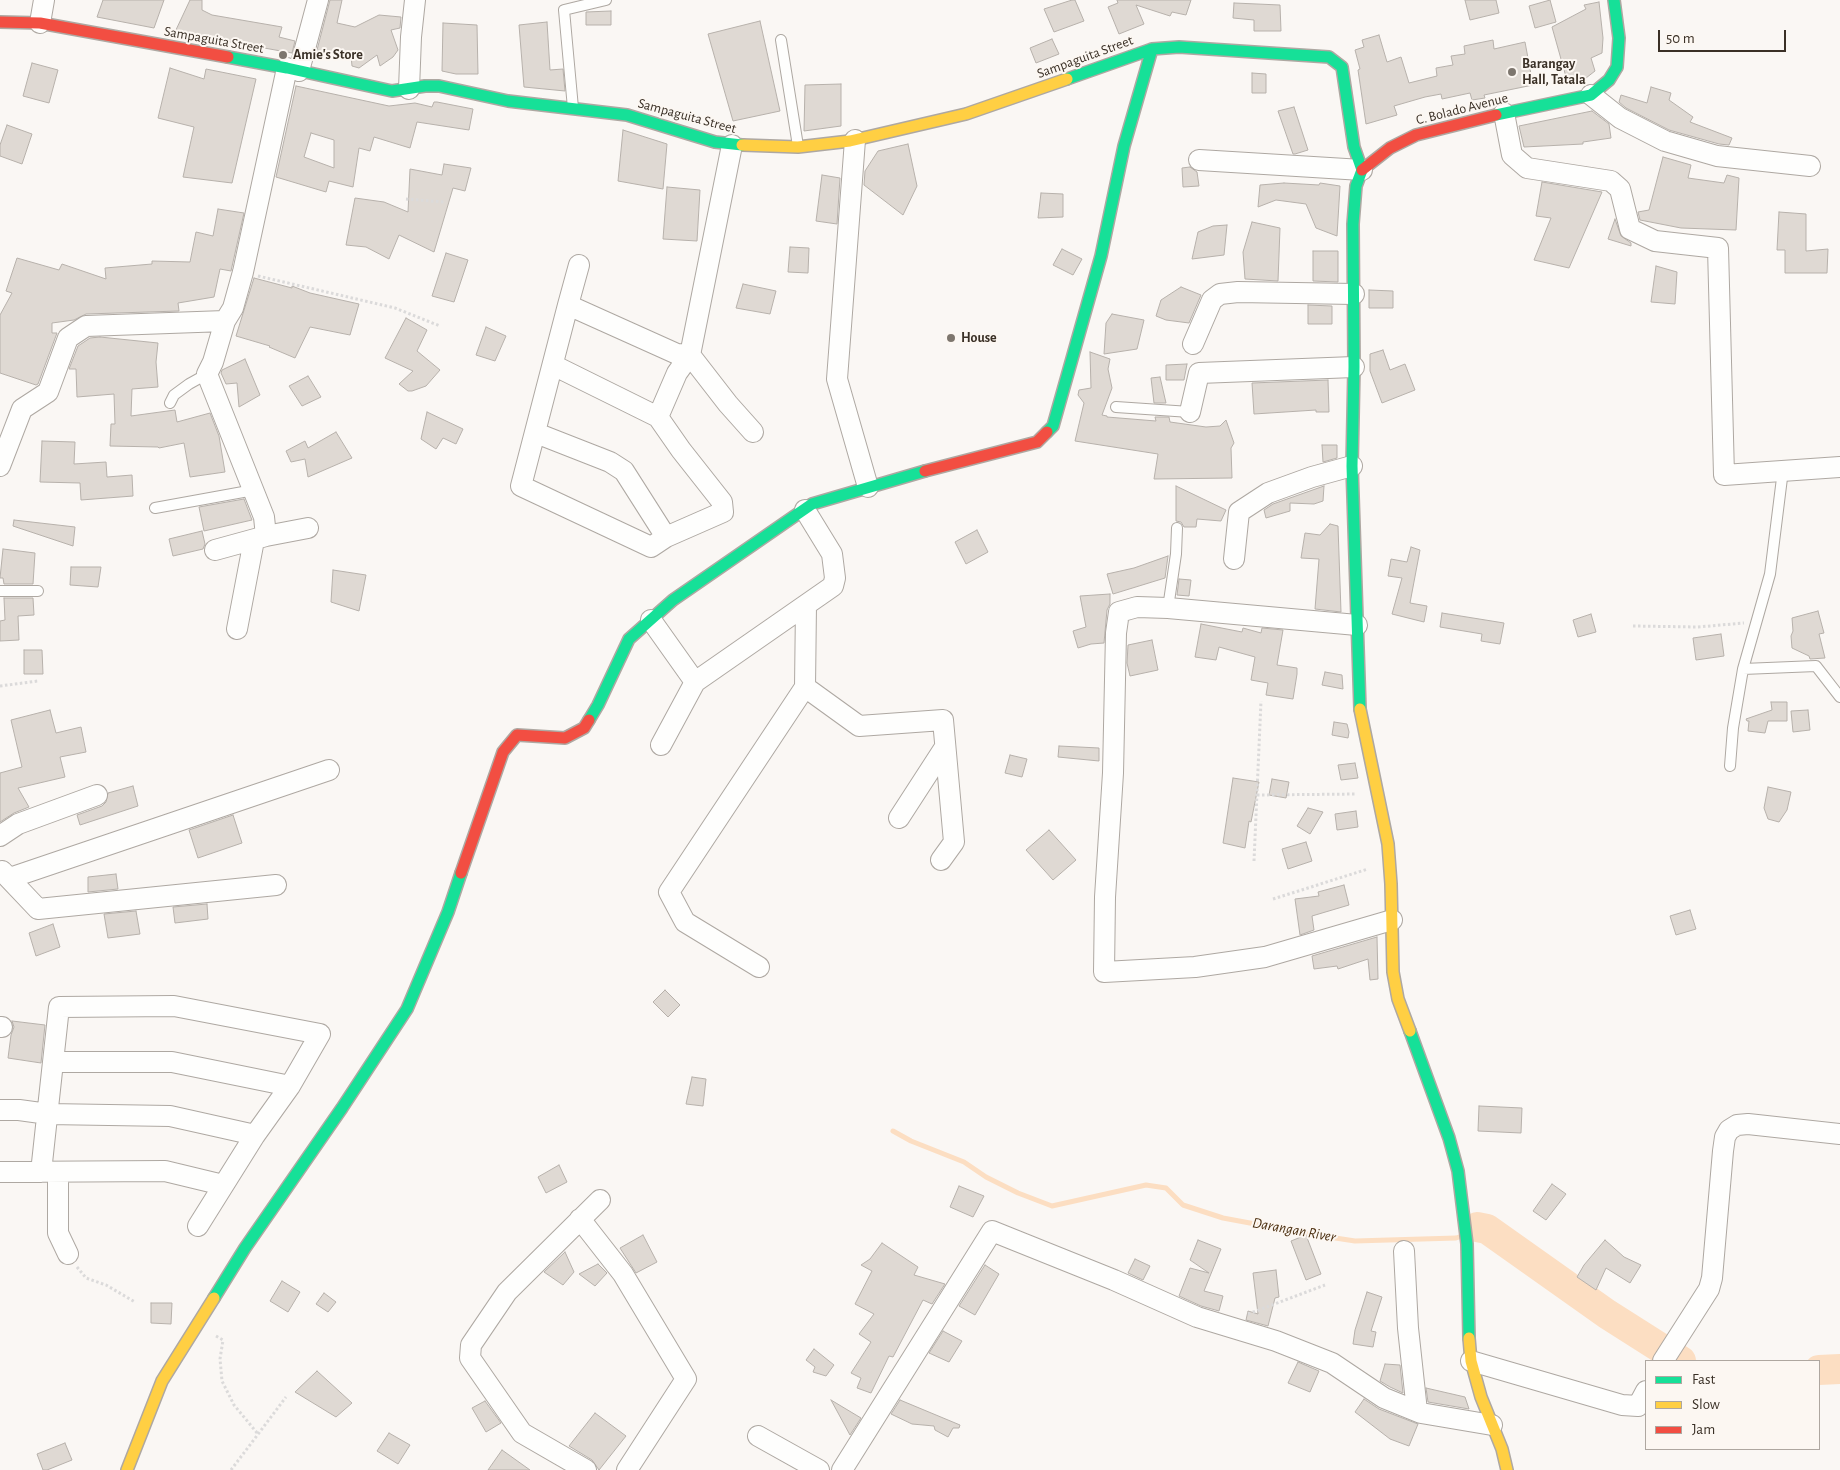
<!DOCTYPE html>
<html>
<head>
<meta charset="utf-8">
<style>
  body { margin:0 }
  #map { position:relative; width:1840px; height:1470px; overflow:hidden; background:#faf7f4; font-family:"Alegreya Sans",sans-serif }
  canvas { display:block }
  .legend { position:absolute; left:1645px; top:1360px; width:175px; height:90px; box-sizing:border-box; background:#fcf7f2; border:1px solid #aea7a0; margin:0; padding:6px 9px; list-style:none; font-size:15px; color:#3a3026 }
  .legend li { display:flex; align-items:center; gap:10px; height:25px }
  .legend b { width:25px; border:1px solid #aea7a0 }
  .scale { position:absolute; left:1658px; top:30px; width:128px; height:22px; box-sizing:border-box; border:2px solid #3a3026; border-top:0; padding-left:6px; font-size:15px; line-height:18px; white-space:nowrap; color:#3a3026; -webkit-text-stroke:4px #fcf7f2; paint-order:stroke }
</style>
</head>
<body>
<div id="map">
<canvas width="1840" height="1470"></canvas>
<ul class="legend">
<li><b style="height:6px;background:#16e098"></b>Fast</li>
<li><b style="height:6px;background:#ffcf43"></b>Slow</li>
<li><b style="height:6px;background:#f24e42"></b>Jam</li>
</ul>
<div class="scale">50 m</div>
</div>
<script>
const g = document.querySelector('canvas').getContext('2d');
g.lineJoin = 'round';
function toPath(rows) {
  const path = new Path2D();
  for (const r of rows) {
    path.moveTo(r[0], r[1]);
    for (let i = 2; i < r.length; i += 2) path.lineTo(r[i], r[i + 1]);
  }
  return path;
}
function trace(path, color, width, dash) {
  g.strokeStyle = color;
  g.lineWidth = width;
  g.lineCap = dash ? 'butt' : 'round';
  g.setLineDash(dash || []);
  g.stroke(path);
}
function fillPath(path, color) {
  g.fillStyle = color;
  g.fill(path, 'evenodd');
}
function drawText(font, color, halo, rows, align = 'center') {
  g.font = font + ' "Alegreya Sans",sans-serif';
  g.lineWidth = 4;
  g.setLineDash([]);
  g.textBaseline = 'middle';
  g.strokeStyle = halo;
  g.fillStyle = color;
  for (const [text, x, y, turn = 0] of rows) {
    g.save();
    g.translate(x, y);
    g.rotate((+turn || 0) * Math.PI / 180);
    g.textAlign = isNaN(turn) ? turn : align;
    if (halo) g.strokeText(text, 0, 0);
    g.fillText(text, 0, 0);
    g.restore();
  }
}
const stream = toPath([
  [893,1131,911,1141,964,1162,986,1177,1018,1193,1052,1206,1146,1185,1166,1188,1183,1205,1223,1218,1309,1234,1355,1241,1456,1238,1459,1237]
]);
const river = toPath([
  [1477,1227,1487,1229,1607,1314,1681,1361],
  [1819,1370,1840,1369]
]);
const building = toPath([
  [103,0,164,0,154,28,97,17,103,0],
  [190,0,202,0,202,10,212,15,282,27,279,37,295,41,292,53,175,32,190,0],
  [330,0,342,0,337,23,355,27,379,15,401,17,400,28,391,30,398,50,393,57,380,66,377,55,359,68,352,66,351,56,317,50,330,0],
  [1072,0,1075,0,1084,21,1054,32,1044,9,1072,0],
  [1117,0,1191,0,1186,15,1172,12,1170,16,1136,5,1144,24,1119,34,1108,7,1118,3,1117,0],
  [1465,0,1496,0,1499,13,1470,20,1465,0],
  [1550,0,1556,22,1535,28,1529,6,1550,0],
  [1599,2,1603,38,1602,53,1591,58,1595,71,1586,78,1568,84,1552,27,1586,9,1584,5,1599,2],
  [1234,3,1280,5,1281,31,1254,31,1254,20,1233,18,1234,3],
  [611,11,611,25,586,25,586,12,611,11],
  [760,21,780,111,733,121,708,34,760,21],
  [547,22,550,70,563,69,565,91,524,87,519,25,547,22],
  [443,23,477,25,478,74,456,74,442,71,443,23],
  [1379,35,1387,62,1401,57,1409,83,1437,76,1436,68,1453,65,1451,56,1465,54,1464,46,1493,40,1494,49,1525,42,1533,85,1484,95,1485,98,1472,100,1470,93,1442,99,1441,94,1425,97,1394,106,1397,115,1366,124,1358,70,1360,69,1355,50,1364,47,1362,40,1379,35],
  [1052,39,1059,54,1036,63,1030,48,1052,39],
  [32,63,58,70,49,103,23,96,32,63],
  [170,68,204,79,206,69,256,79,232,183,183,177,194,127,158,118,170,68],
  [1252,73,1266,74,1266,93,1252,93,1252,73],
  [841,84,841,126,804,131,805,85,841,84],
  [296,86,389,106,415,103,432,107,434,102,437,102,473,109,469,130,417,122,410,148,374,137,370,151,359,148,353,187,329,181,326,192,276,177,296,86],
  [311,133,334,140,334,168,304,157,311,133],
  [1651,87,1671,93,1669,100,1693,117,1690,122,1732,138,1729,145,1719,144,1669,130,1626,108,1619,102,1621,95,1647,103,1651,87],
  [1294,107,1308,150,1295,154,1293,154,1278,111,1294,107],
  [1592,111,1609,124,1611,138,1583,142,1583,144,1524,147,1519,126,1592,111],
  [7,125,32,134,22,164,0,156,0,145,7,125],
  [623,130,667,144,663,189,618,181,623,130],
  [908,144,917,186,903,215,864,185,865,171,878,151,908,144],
  [1663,157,1691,165,1688,178,1724,183,1727,175,1739,178,1736,230,1681,228,1640,220,1638,212,1649,210,1663,157],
  [444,164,471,168,465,191,453,188,434,252,399,235,389,259,366,247,346,245,355,198,384,202,408,212,410,169,442,175,444,164],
  [1190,167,1197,172,1199,186,1183,187,1182,168,1190,167],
  [822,175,840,178,837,224,816,221,822,175],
  [1542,182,1602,192,1569,268,1534,260,1551,218,1536,216,1542,182],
  [1284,183,1319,185,1320,183,1340,186,1337,236,1316,228,1306,204,1276,200,1258,207,1260,185,1284,183],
  [667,187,700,190,697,241,663,239,667,187],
  [1041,193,1063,194,1063,217,1038,218,1041,193],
  [218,209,244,213,231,271,220,269,214,297,178,303,179,311,86,314,74,320,52,323,52,333,57,333,38,384,36,385,0,373,0,315,12,293,6,291,17,258,59,270,62,264,106,279,105,268,152,264,152,261,190,262,196,232,213,236,218,209],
  [1779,212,1806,214,1806,251,1828,249,1827,273,1785,273,1785,250,1777,250,1779,212],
  [1615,219,1621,236,1631,243,1631,246,1608,239,1615,219],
  [1252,222,1280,228,1278,281,1245,279,1243,252,1252,222],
  [1227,225,1224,255,1192,259,1198,232,1213,226,1227,225],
  [790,247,809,248,808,273,788,272,790,247],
  [1062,249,1082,259,1073,275,1053,265,1062,249],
  [1313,251,1338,251,1338,282,1313,281,1313,251],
  [446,253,468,260,454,302,432,296,446,253],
  [1656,266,1677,272,1675,304,1651,302,1656,266],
  [254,278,292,288,292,286,310,293,359,304,350,335,310,327,295,358,269,347,270,346,236,336,254,278],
  [743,284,776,291,770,314,736,308,743,284],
  [1181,287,1201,295,1189,323,1166,320,1156,316,1161,300,1181,287],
  [1369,290,1393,291,1393,308,1369,308,1369,290],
  [1308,305,1332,306,1332,324,1308,324,1308,305],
  [1112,314,1144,320,1137,349,1104,354,1106,323,1112,314],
  [406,318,427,330,417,351,440,370,426,386,412,391,408,391,399,384,413,371,385,358,406,318],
  [486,327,506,336,495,361,476,355,486,327],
  [100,337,158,343,156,362,158,387,132,389,131,416,175,410,177,422,210,413,219,436,225,472,190,477,184,443,159,448,158,447,110,446,111,424,115,424,114,394,77,397,76,369,69,369,78,346,90,338,100,337],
  [1383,350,1390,370,1405,364,1415,390,1382,403,1370,371,1370,354,1383,350],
  [1090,352,1110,359,1108,369,1112,388,1102,415,1107,416,1107,417,1156,421,1155,417,1169,417,1170,422,1206,427,1220,426,1226,420,1234,443,1231,448,1232,478,1154,479,1158,454,1075,441,1084,403,1078,395,1079,390,1091,388,1090,352],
  [245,359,260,395,239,407,237,383,226,384,221,373,222,370,245,359],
  [1187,364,1184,380,1166,380,1166,365,1187,364],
  [308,376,321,397,302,406,289,386,308,376],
  [1160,377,1166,403,1154,403,1151,378,1160,377],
  [1328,380,1329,412,1316,412,1316,410,1254,414,1252,383,1328,380],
  [427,412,463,429,456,444,443,438,436,449,421,439,427,412],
  [336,432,352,458,308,477,305,459,291,462,286,451,305,441,308,448,336,432],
  [42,441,75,442,74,464,106,462,107,477,132,475,133,496,81,500,80,483,40,482,42,441],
  [1322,445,1337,445,1337,458,1323,462,1322,445],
  [1176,486,1226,510,1221,521,1197,519,1196,527,1184,527,1181,522,1176,521,1176,486],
  [1324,486,1323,501,1314,504,1290,503,1290,511,1266,518,1264,510,1273,504,1324,486],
  [244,499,252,520,204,531,199,507,244,499],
  [14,520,75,527,73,546,13,526,14,520],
  [1330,524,1338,526,1341,612,1315,609,1319,559,1301,558,1305,533,1320,535,1330,524],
  [977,530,988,552,966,564,955,542,977,530],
  [202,531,205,544,203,549,173,556,169,539,202,531],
  [1411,547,1420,550,1410,603,1427,606,1424,622,1392,614,1402,578,1388,576,1391,559,1407,562,1411,547],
  [3,549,35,553,33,584,4,584,3,578,0,578,3,549],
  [1168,556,1165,578,1113,594,1107,574,1134,568,1168,556],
  [71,567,101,567,98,587,70,585,71,567],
  [333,570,366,575,359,611,331,602,333,570],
  [1179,579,1191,580,1189,596,1177,595,1179,579],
  [1110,594,1110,604,1107,610,1104,643,1091,644,1078,648,1073,631,1086,627,1080,596,1110,594],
  [4,598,33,598,34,615,18,616,19,640,0,641,0,621,5,620,4,598],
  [1818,611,1824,633,1819,634,1825,658,1810,659,1809,656,1792,648,1791,636,1793,631,1792,618,1818,611],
  [1442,613,1504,623,1500,644,1481,641,1482,634,1440,627,1442,613],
  [1591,614,1596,632,1578,637,1573,620,1591,614],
  [1201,624,1242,632,1243,628,1261,633,1262,628,1283,630,1277,665,1297,668,1297,674,1293,699,1266,695,1268,683,1251,680,1255,657,1219,647,1216,660,1195,657,1201,624],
  [1721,634,1724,656,1696,660,1693,638,1721,634],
  [1152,640,1158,670,1130,676,1127,663,1128,645,1152,640],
  [24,650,42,650,43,674,24,674,24,650],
  [1325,672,1342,675,1343,689,1322,685,1325,672],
  [1771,702,1787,702,1787,721,1768,721,1765,733,1748,731,1749,721,1747,721,1746,719,1772,710,1771,702],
  [50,710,56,733,81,727,86,752,60,757,65,777,18,788,29,807,14,813,0,822,0,773,22,767,11,720,50,710],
  [1808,710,1810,730,1793,732,1791,711,1808,710],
  [1334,722,1347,724,1349,732,1348,738,1332,735,1334,722],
  [1059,746,1099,748,1099,761,1058,757,1059,746],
  [1010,755,1027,759,1022,777,1005,773,1010,755],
  [1355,763,1358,778,1341,780,1338,765,1355,763],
  [1233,778,1259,782,1251,822,1249,821,1245,848,1223,843,1233,778],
  [1272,779,1289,782,1286,798,1269,795,1272,779],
  [133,786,138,806,80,825,77,815,102,806,106,802,108,793,133,786],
  [1768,787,1791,792,1787,810,1779,822,1768,819,1764,808,1768,787],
  [1308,808,1323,812,1310,834,1297,826,1308,808],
  [1356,811,1358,827,1337,830,1335,814,1356,811],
  [233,815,242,843,198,858,189,830,233,815],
  [1049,830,1076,860,1053,880,1026,850,1049,830],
  [1306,842,1312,861,1288,869,1282,849,1306,842],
  [116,874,118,889,88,892,88,877,116,874],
  [1344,885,1349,905,1312,916,1314,930,1300,935,1295,899,1319,896,1318,892,1344,885],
  [207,904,208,919,175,923,173,907,207,904],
  [1690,910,1696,929,1676,935,1670,916,1690,910],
  [136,911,140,934,108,938,104,914,136,911],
  [53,924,60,947,36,956,29,933,53,924],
  [1377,937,1378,979,1370,980,1368,959,1338,969,1337,966,1314,969,1312,956,1377,937],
  [665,990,680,1005,668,1017,653,1002,665,990],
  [12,1021,45,1025,41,1063,8,1058,11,1035,14,1027,12,1021],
  [692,1077,706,1079,703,1106,686,1104,692,1077],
  [1479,1106,1522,1108,1521,1133,1478,1131,1479,1106],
  [559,1165,567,1182,546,1193,538,1177,559,1165],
  [1552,1184,1566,1194,1546,1220,1533,1211,1552,1184],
  [959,1186,984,1196,973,1217,950,1207,959,1186],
  [643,1235,657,1262,636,1273,620,1248,643,1235],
  [1306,1235,1321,1274,1306,1280,1291,1241,1306,1235],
  [1198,1240,1221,1249,1204,1291,1223,1296,1219,1311,1201,1306,1179,1296,1190,1268,1209,1273,1190,1260,1198,1240],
  [1605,1240,1624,1257,1641,1265,1630,1283,1606,1268,1596,1290,1577,1277,1584,1265,1605,1240],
  [882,1243,918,1267,914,1275,945,1284,932,1304,923,1300,893,1357,889,1356,871,1393,857,1388,861,1378,851,1373,871,1342,859,1334,874,1314,855,1304,872,1271,861,1265,870,1259,882,1243],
  [565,1252,574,1272,563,1285,544,1272,565,1252],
  [1135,1259,1150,1266,1143,1280,1128,1273,1135,1259],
  [598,1264,607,1273,595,1286,579,1274,598,1264],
  [985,1265,999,1274,975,1315,959,1306,985,1265],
  [1276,1270,1279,1297,1275,1298,1268,1326,1246,1320,1248,1311,1258,1314,1253,1273,1276,1270],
  [282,1281,300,1292,288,1312,270,1301,282,1281],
  [1367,1292,1382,1297,1371,1331,1376,1332,1373,1347,1353,1344,1355,1330,1367,1292],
  [324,1293,336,1302,328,1312,316,1304,324,1293],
  [151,1303,172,1303,171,1324,151,1323,151,1303],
  [943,1331,962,1341,949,1362,929,1353,943,1331],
  [814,1349,834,1365,826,1376,813,1372,815,1367,806,1360,814,1349],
  [1298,1362,1319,1371,1310,1392,1288,1383,1298,1362],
  [1385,1364,1400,1365,1403,1393,1390,1387,1380,1381,1385,1364],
  [317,1371,352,1403,336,1417,295,1392,317,1371],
  [1426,1388,1465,1397,1469,1409,1428,1402,1426,1388],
  [1364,1399,1379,1409,1418,1424,1409,1446,1390,1439,1355,1412,1364,1399],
  [831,1400,861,1418,850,1435,831,1400],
  [900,1400,960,1425,959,1428,953,1428,948,1437,935,1430,934,1426,912,1424,891,1414,900,1400],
  [485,1401,501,1423,486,1432,472,1408,485,1401],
  [595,1413,626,1436,599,1470,592,1460,569,1446,595,1413],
  [389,1433,410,1445,398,1464,377,1451,389,1433],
  [65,1443,72,1460,47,1470,43,1470,37,1454,65,1443],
  [502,1450,530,1470,488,1470,502,1450]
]);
const path = toPath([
  [406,199,444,202],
  [258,276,395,308,440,326],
  [1633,626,1698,627,1744,623],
  [0,686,38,681],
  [1257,795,1357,794],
  [1254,861,1261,701],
  [1273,899,1368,869],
  [77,1267,86,1278,106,1285,135,1302],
  [1248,1314,1325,1285],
  [216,1336,223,1340,220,1359,222,1381,234,1405,258,1434],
  [231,1470,286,1397]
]);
const lane = toPath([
  [781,40,798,146],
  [573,108,564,10,606,0],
  [170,403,174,395,189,384,207,374],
  [1116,407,1190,412],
  [155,508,254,490],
  [0,591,38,591],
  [1168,608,1176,554,1177,528],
  [1743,669,1816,666,1840,697],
  [1730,766,1733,728,1743,669,1770,574,1783,470]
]);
const street = toPath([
  [40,23,44,0],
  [299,71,318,0],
  [409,89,411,37,415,0],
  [1591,95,1620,118,1665,141,1717,156,1810,166],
  [1504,113,1512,155,1527,168,1611,181,1620,189,1630,229,1655,241,1718,248,1724,475,1840,467],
  [855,140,837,379,868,487],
  [1199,160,1362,170],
  [568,305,677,354,690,355,728,404,753,432],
  [225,321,213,362,207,374,264,517,266,536],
  [1193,344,1212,300,1220,294,1238,292,1354,294],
  [553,365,658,417,681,450,722,502,723,512,666,537,651,547,521,486,568,305,579,265],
  [1190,412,1199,373,1354,367],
  [658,417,677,373,690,355,732,145],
  [536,433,610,462,624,471,666,537],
  [0,466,22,409,48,392,68,338,86,326,225,321,233,308,243,272,287,68],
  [215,550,266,536,308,528],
  [1234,559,1239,512,1268,493,1312,477,1352,466],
  [651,620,695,682],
  [1357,625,1168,608,1137,607,1119,612,1116,633,1113,773,1105,897,1104,972,1195,967,1265,957,1392,920],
  [237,629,254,540],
  [805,687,859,726,943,720,954,842,941,860],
  [661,745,695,682,833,586,835,578,832,554,805,510],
  [899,818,945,747],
  [0,836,18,824,97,795],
  [2,871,38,909,276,885],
  [10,878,329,770],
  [759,967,685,922,669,892,805,687,806,605],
  [0,1027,2,1027],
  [53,1062,172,1062,290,1086],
  [0,1110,19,1110,48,1114,170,1116,255,1135],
  [0,1172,165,1171,223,1185],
  [41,1172,59,1007,174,1006,320,1034,290,1086,255,1135,198,1226],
  [58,1172,58,1233,68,1254],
  [580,1219,623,1274,686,1379,627,1470],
  [1404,1251,1408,1328,1417,1411],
  [1471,1361,1622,1405,1638,1406,1646,1391],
  [1663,1361,1709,1289,1712,1278,1723,1151,1725,1137,1729,1130,1737,1125,1748,1124,1840,1134],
  [758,1436,819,1470],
  [586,1470,522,1433,470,1358,471,1345,507,1292,600,1200],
  [842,1470,992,1231,1114,1280,1197,1317,1276,1341,1332,1363,1384,1398,1421,1413,1492,1425]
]);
const fast = toPath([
  [228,57,287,68,392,91,425,86,439,86,508,101,627,115,715,142,742,145],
  [1067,79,1152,49,1179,47,1329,57,1342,67,1354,147,1362,170],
  [1496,115,1591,95,1609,80,1617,67,1619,38,1614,0],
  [1047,432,1053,426,1101,256,1124,146,1152,49],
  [1360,709,1352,466,1354,367,1353,224,1356,186,1362,170],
  [589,720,598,705,629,639,673,600,812,504,925,471],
  [1410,1031,1449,1138,1458,1171,1467,1244,1469,1338],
  [214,1298,245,1248,342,1108,407,1009,448,912,461,873]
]);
const slow = toPath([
  [742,145,798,147,850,141,966,114,1067,79],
  [1360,709,1388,844,1391,884,1393,972,1398,999,1410,1031],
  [1469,1338,1471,1361,1481,1397,1502,1449,1507,1470],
  [127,1470,162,1381,214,1298]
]);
const jam = toPath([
  [0,22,40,23,228,57],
  [1362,170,1390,148,1416,135,1496,115],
  [925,471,1037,442,1047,432],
  [461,873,503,752,517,735,565,738,584,728,589,720]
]);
const markers = [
  [283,55,5,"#7d766e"],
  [1512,72,5,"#7d766e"],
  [951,338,5,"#7d766e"]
];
const streetNames = [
  ["Sampaguita Street",214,40,10],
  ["Sampaguita Street",1085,57,-20],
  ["C. Bolado Avenue",1462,109,-14],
  ["Sampaguita Street",687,116,15]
];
const poiNames = [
  ["Amie's Store",293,55],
  ["Barangay",1522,64],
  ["Hall, Tatala",1522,80],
  ["House",961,338]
];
const waterNames = [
  ["Darangan River",1294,1230,10]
];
trace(stream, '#fcdec2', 5);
trace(river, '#fcdec2', 30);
fillPath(building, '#dfd9d3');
trace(building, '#b7b1ab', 1);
trace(lane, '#aea8a2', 12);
trace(street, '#aea8a2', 22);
trace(fast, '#aea8a2', 14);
trace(slow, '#aea8a2', 14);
trace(jam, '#aea8a2', 14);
trace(path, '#dbdada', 3, [2.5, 2.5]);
trace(lane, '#fefefd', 10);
trace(street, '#fefefd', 20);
trace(fast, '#16e098', 11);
trace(slow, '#ffcf43', 11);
trace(jam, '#f24e42', 11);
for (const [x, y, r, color] of markers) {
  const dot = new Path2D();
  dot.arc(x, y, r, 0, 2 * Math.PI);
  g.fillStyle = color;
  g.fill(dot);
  trace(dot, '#fcf7f2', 2);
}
drawText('14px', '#3a3026', '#fcf7f2', streetNames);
drawText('bold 14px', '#3a3026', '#fcf7f2', poiNames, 'left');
drawText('italic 15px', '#4b2f10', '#fcf7f2', waterNames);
</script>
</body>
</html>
